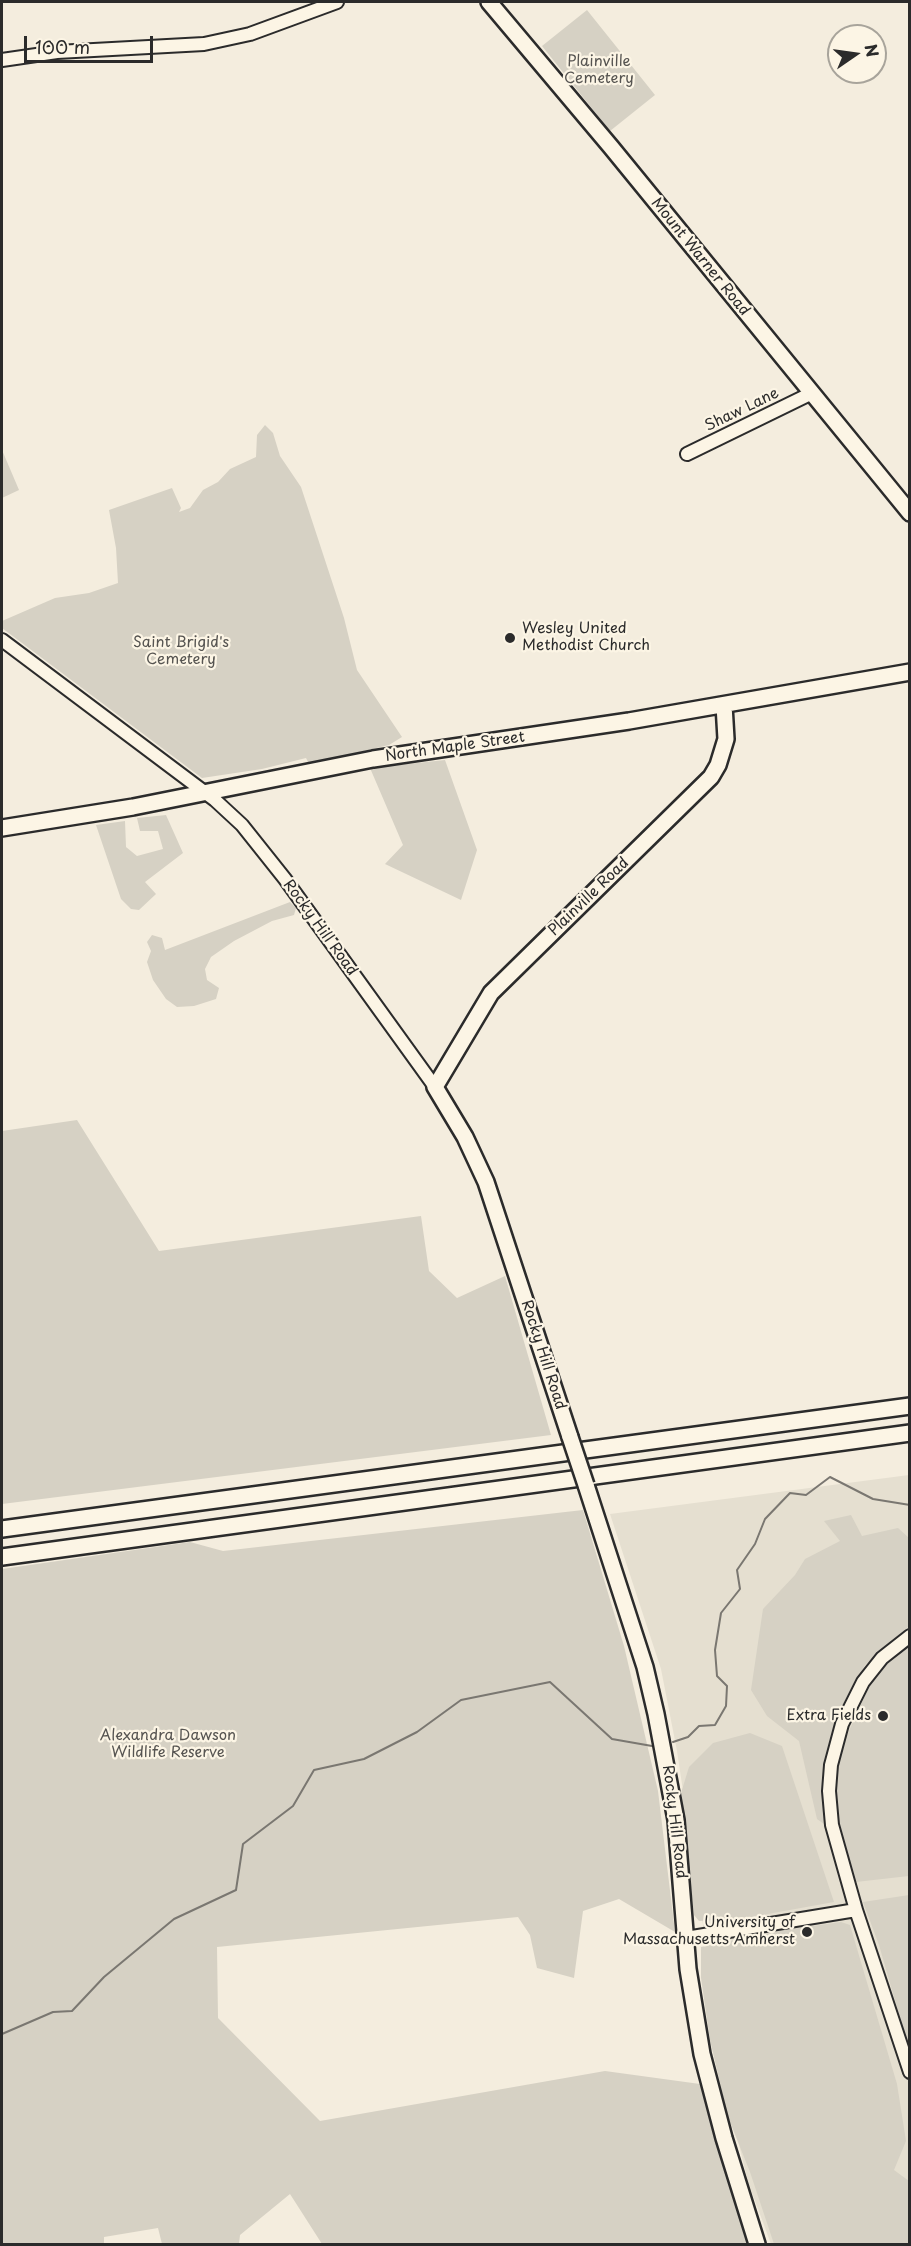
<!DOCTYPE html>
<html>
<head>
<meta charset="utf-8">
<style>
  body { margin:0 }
  #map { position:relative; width:911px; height:2246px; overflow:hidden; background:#f4edde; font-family:"Playpen Sans",sans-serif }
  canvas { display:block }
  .frame { position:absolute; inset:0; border:3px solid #2b2b2b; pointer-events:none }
  .north { position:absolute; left:827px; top:24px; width:60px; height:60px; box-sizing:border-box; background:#fcf5e5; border:2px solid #a8a49b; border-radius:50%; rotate:77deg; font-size:16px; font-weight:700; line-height:24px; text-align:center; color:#2b2b2b }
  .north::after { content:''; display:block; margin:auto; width:21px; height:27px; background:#2b2b2b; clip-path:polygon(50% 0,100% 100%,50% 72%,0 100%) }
  .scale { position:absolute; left:24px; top:36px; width:129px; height:27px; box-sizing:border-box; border:3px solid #2b2b2b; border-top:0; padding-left:8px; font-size:18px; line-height:21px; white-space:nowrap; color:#2b2b2b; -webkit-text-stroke:4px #fcf5e5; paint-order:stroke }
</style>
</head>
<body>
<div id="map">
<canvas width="911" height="2246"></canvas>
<div class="frame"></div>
<div class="north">N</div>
<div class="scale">100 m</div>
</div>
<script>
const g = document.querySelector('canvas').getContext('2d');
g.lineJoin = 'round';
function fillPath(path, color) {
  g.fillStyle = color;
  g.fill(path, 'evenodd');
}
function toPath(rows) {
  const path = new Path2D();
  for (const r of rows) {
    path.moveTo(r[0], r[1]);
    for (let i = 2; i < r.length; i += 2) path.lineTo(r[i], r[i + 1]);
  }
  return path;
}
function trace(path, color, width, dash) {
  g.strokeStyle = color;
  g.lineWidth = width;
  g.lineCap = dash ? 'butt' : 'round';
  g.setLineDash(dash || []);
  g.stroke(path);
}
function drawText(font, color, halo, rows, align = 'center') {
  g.font = font + ' "Playpen Sans",sans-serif';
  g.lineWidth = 4.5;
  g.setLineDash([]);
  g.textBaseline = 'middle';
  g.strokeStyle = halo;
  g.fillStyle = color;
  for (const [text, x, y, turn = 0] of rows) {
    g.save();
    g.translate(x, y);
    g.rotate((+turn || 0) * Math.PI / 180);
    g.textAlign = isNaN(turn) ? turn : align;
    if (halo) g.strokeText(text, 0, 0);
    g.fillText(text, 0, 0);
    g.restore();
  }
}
const built = toPath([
  [909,1475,909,2244,771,2244,748,2182,731,2112,677,1751,661,1669,610,1514]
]);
const green = toPath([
  [587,10,655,95,610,131,542,46],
  [265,425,273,433,280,456,301,487,344,618,357,670,402,737,389,745,309,764,306,758,262,769,202,778,2,628,2,621,55,598,89,593,118,583,116,548,109,510,172,488,181,508,179,512,190,508,203,490,218,482,230,469,256,457,257,435],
  [2,450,19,490,2,498],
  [445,760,477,850,461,900,385,864,403,845,370,768],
  [166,815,183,853,145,882,156,894,139,910,131,909,121,899,96,825,125,821,126,847,137,856,163,849,158,831,140,831,137,818],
  [290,902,296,908,294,915,272,921,234,941,211,957,205,969,207,980,219,988,216,999,194,1006,177,1007,166,999,153,980,147,962,151,951,147,942,152,935,162,938,165,950],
  [77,1120,159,1251,421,1216,429,1271,457,1298,505,1276,551,1435,2,1504,2,1131],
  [583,1510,624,1646,658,1791,675,1932,619,1899,583,1911,574,1978,537,1968,530,1935,518,1917,217,1947,218,2018,320,2121,605,2071,700,2084,748,2244,322,2244,290,2194,240,2235,239,2244,162,2244,158,2228,104,2237,104,2244,2,2244,2,1569,190,1542,223,1551],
  [851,1515,862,1536,898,1528,909,1538,909,1626,865,1665,836,1717,824,1760,824,1824,817,1819,799,1741,767,1716,751,1690,763,1609,795,1575,805,1559,840,1541,824,1521],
  [909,1643,909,1876,847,1883,830,1773,882,1658],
  [750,1733,782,1746,834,1902,740,1919,699,1921,694,1915,681,1793,689,1767,713,1743],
  [909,1895,910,1895,909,2049,879,1945,863,1902],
  [841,1922,850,1925,897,2084,906,2141,894,2170,909,2181,909,2244,774,2244,750,2172,728,2117,710,2040,701,1978,701,1947,785,1930]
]);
const stream = toPath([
  [673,1742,688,1737,699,1726,715,1725,726,1706,727,1686,717,1676,715,1650,721,1613,740,1589,737,1570,755,1544,765,1519,790,1493,806,1495,830,1477,873,1499,910,1505],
  [2,2034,53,2012,72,2011,104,1977,174,1919,236,1890,243,1844,293,1806,314,1770,364,1759,417,1732,461,1700,550,1682,612,1739,652,1746]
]);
const minor = toPath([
  [2,60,57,52,204,44,250,34,337,2],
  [687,454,812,393],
  [2,640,215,800,242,825,285,879,435,1087],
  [856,1910,832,1825,829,1791,831,1765,842,1724,863,1682,882,1658,910,1636],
  [686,1938,856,1910,910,2072]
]);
const major = toPath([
  [489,2,611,147,910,513],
  [2,828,133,807,373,759,629,721,910,672],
  [570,1437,486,1182,465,1137,435,1087,491,993,711,777,718,765,726,739,724,705],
  [586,1485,645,1667,656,1714,676,1820,688,1969,702,2054,724,2138,757,2244],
  [2,1529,910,1406],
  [2,1557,910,1433]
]);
const majorBridge = toPath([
  [570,1437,586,1485]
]);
const markers = [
  [510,638,6,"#2b2b2b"],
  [883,1716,6,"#2b2b2b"],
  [807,1932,6,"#2b2b2b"]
];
const parkNames = [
  ["Plainville",599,62],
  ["Cemetery",599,79],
  ["Saint Brigid's",181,643],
  ["Cemetery",181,660],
  ["Alexandra Dawson",168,1736],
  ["Wildlife Reserve",168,1753]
];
const streetNames = [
  ["Mount Warner Road",700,257,51],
  ["Shaw Lane",742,410,-26],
  ["North Maple Street",455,747,-8],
  ["Plainville Road",589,897,-44],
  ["Rocky Hill Road",320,928,54],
  ["Rocky Hill Road",543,1355,72],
  ["Rocky Hill Road",674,1822,83]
];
const poiNames = [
  ["Wesley United",522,629,"left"],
  ["Methodist Church",522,646,"left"],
  ["Extra Fields",871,1716],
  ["University of",795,1923],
  ["Massachusetts Amherst",795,1940]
];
fillPath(built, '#e5dfd0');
fillPath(green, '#d6d1c4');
trace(stream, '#7a7771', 2);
trace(minor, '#2b2b2b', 16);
trace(major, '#2b2b2b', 20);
trace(minor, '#fcf5e5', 12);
trace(major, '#fcf5e5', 15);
trace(majorBridge, '#2b2b2b', 20, []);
trace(majorBridge, '#fcf5e5', 15);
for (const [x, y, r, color] of markers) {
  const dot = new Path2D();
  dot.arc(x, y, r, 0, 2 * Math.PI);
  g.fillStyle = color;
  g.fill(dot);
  trace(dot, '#fcf5e5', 2);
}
drawText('15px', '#565451', '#fcf5e5', parkNames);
drawText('15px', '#2b2b2b', '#fcf5e5', streetNames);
drawText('15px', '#2b2b2b', '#fcf5e5', poiNames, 'right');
</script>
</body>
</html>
